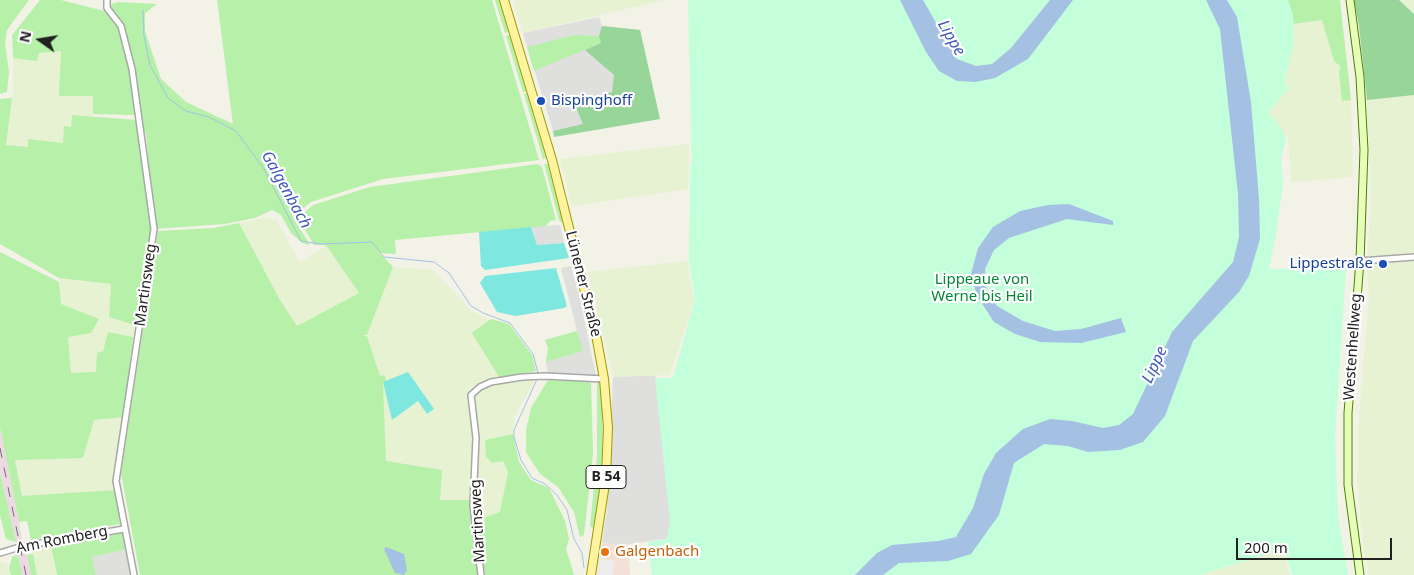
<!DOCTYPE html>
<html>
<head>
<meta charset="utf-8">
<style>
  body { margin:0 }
  #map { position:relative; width:1414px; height:575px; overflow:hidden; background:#f2f2e7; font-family:"Noto Sans",sans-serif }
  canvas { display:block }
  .north { position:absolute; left:15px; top:15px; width:50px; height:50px; -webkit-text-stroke:4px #fff; paint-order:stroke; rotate:283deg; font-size:14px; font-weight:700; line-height:20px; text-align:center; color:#212121 }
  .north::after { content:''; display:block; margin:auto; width:18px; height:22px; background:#212121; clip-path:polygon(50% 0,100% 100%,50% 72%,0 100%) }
  .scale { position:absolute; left:1236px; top:538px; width:156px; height:22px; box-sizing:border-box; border:2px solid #212121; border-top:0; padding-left:6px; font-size:15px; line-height:18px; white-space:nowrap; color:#212121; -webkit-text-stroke:4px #fff; paint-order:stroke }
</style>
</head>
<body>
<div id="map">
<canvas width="1414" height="575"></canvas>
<div class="north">N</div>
<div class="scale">200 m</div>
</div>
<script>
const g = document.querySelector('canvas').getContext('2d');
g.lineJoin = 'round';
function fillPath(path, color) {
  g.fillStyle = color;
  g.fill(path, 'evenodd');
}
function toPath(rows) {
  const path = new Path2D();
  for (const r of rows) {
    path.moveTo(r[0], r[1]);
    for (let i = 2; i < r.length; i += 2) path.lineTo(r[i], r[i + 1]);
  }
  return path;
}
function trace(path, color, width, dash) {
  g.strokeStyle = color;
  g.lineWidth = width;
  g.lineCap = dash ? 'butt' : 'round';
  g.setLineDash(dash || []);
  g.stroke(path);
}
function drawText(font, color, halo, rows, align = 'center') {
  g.font = font + ' "Noto Sans",sans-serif';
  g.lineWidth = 4.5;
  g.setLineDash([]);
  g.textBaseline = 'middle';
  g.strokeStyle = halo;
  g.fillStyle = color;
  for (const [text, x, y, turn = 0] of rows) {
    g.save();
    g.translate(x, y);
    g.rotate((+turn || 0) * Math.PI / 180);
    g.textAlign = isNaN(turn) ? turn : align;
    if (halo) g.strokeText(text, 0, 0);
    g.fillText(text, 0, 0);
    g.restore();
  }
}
const residential = toPath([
  [599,17,602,26,640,30,660,119,553,131,523,33],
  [560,225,564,243,537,245,531,227],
  [571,266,580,299,596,376,548,374,546,362,582,351,561,268],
  [655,375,670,471,671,538,615,546,602,542,607,511,613,377],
  [128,549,133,575,96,575,92,557]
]);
const commercial = toPath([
  [602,542,615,544,616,546,628,544,630,575,597,575]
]);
const industrial = toPath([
  [0,427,19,522,22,540,16,542,0,472],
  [24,553,27,555,31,575,22,575,18,554]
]);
const farmland = toPath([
  [513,0,664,0,523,33],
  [1399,0,1414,0,1414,14],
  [1322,20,1334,62,1341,67,1342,100,1351,100,1353,177,1291,182,1288,137,1251,102,1240,31],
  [61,51,93,96,93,116,72,115,71,127,64,127,63,143,29,139,28,147,6,145,13,93,13,58,37,61,39,53],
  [1414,95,1414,575,1369,575,1363,544,1357,482,1358,432,1369,295,1367,270,1371,196,1367,100],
  [689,144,688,189,572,206,560,159],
  [264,218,277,220,300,263,326,245,359,293,296,326,280,300,239,223],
  [687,261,694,301,670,375,613,377,588,272],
  [393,267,432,270,473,312,503,325,535,371,535,380,515,416,513,434,485,441,503,461,508,472,500,512,478,520,477,500,440,500,442,470,386,461,383,382,386,380,385,375,380,376,367,335],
  [59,278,111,284,109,317,135,325,133,337,108,332,103,351,97,353,97,372,71,373,68,337,91,333,61,304],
  [124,417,116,490,22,497,15,460,48,458,94,420],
  [51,546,56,575,37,575,32,550],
  [1282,550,1290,575,1202,575],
  [0,561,7,564,11,575,0,575]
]);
const grass = toPath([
  [0,0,29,0,7,30,5,43,9,72,7,92,0,94],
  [40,0,61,0,104,11,118,26,129,69,137,115,93,114,93,96,59,96,61,51,39,53,37,61,13,58,12,35],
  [217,0,492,0,539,160,383,179,311,202,293,217,310,245,302,243,291,233,281,215,272,210,255,218,225,224,154,229,146,133,142,132,121,26,110,12,109,5,118,2,157,4,145,13,145,31,161,79,186,102,233,124],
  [495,0,501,0,509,32,505,33],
  [1240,0,1340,0,1351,100,1342,101,1339,72,1341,67,1334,61,1322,20,1248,30],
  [510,35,528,91,523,92,506,36],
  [574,35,599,36,601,43,534,71,527,47],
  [528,93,547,158,543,159,524,94],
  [12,98,6,145,28,147,28,139,63,143,64,126,71,127,72,115,137,120,151,228,135,325,109,317,111,284,59,278,0,244,0,99],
  [538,164,542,167,556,220,550,221,546,226,395,240,396,254,380,253,393,267,367,335,362,336,367,336,380,376,385,375,386,381,383,382,386,461,442,470,440,500,470,500,478,575,140,575,121,473,158,231,214,228,239,223,280,300,297,326,359,293,326,245,314,245,303,226,305,212,313,205,370,187],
  [544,164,548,164,563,221,562,223,559,220],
  [0,252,59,282,61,304,99,319,91,333,68,337,71,373,96,372,97,353,103,351,108,332,133,337,124,417,94,420,83,458,15,460,22,496,116,490,120,524,31,540,27,521,19,522,0,427],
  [491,319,509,324,532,355,536,371,499,377,472,333],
  [577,331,583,351,546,362,548,348,545,340],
  [548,380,591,382,593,454,584,535,580,537,574,512,558,487,540,474,526,452,526,430,531,408],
  [597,381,600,383,602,398,603,458,598,511,594,527,592,528,590,526,597,456],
  [513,434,519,462,531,480,549,488,565,521,569,539,566,549,574,575,485,575,478,520,500,512,508,472,503,461,492,463,486,457,485,440],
  [0,472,16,542,6,539,0,515],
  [123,532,128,549,92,557,96,575,57,575,51,546],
  [18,554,22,575,11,575,9,568,12,557],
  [33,554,37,575,31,575,27,555]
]);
const forest = toPath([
  [1354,0,1399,0,1414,14,1414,95,1367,100,1359,26],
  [602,26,640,30,660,119,554,137,553,131,583,124,574,103,612,92,614,75,585,50,601,43,599,36]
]);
const park = toPath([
  [688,0,1288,0,1293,14,1294,42,1285,78,1285,85,1289,88,1268,112,1283,131,1286,139,1281,159,1283,184,1276,234,1269,269,1346,268,1335,437,1338,516,1348,575,1292,575,1284,549,1200,575,652,575,648,542,667,539,670,522,655,378,673,378,695,299,689,261,690,166,692,166]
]);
const pitch = toPath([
  [531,227,537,245,564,243,569,258,485,270,481,266,479,232],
  [556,268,567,306,564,308,516,316,497,312,480,283,485,276],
  [408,372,434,409,427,414,418,401,392,420,383,382]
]);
const parking = toPath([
  [600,558,614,561,613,575,598,575]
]);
const water = toPath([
  [900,0,923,0,957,59,976,66,992,64,1011,48,1050,0,1073,0,1028,59,995,78,976,82,957,81,939,71,926,52],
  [1206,0,1227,0,1237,17,1251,102,1259,199,1260,239,1249,276,1239,292,1193,341,1165,416,1143,442,1120,450,1088,452,1068,446,1044,444,1014,463,999,515,971,554,948,561,899,563,883,575,855,575,877,553,892,545,938,541,956,537,973,508,984,474,996,453,1023,429,1050,419,1072,421,1103,428,1119,425,1133,414,1172,332,1233,262,1239,237,1238,194,1220,29],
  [1069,204,1113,221,1113,225,1067,219,1009,238,994,250,985,269,986,289,997,306,1023,321,1055,331,1081,329,1121,318,1126,332,1081,343,1040,342,1015,334,994,322,977,296,971,274,978,248,993,227,1020,211,1048,205],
  [386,547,404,554,407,570,404,575,395,573,384,549]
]);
const stream = toPath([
  [143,10,144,36,150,65,168,98,186,111,209,117,236,131,264,169,301,241,320,244,372,242,384,257,434,262,449,273,471,306,483,313,510,323,533,354,538,373],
  [538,377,514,430,514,437,521,460,532,478,545,484,557,495,567,510,574,539,582,553,584,568]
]);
const minor = toPath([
  [107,0,107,8,121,26,132,69,154,229,116,481,134,575],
  [1360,261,1414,257],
  [0,553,23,546,124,529],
  [481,575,473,505,476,438,471,395,480,387,491,382,522,377,545,376,604,379]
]);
const secondary = toPath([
  [1350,0,1360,77,1364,150,1360,261,1348,413,1348,485,1360,575]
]);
const primary = toPath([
  [504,0,552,160,597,340,604,379,608,428,606,477,591,575]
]);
const rail = toPath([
  [0,448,26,575]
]);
const markers = [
  [541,101,5,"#1a4fb4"],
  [1383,264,5,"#1a4fb4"],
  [605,552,5,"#e8710a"]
];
const shields = [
  [606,477,40]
];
const shieldNames = [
  ["B 54",606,477]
];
const transitNames = [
  ["Bispinghoff",551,101],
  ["Lippestraße",1373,264,"right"]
];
const parkNames = [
  ["Lippeaue von",982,280],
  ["Werne bis Heil",982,297]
];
const streetNames = [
  ["Lünener Straße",583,284,76],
  ["Martinsweg",146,285,-82],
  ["Westenhellweg",1353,347,-86],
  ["Martinsweg",478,521,-93],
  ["Am Romberg",62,540,-11]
];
const foodNames = [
  ["Galgenbach",615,552]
];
const waterNames = [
  ["Lippe",951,38,60],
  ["Galgenbach",286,190,61],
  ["Lippe",1155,365,-65]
];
fillPath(residential, '#dfdfde');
fillPath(commercial, '#f4e0d6');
fillPath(industrial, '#ecd9e2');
fillPath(farmland, '#e6f2d1');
fillPath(grass, '#b6f0a9');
fillPath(forest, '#98d599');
fillPath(park, '#c2ffda');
fillPath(pitch, '#7ee8e0');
fillPath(parking, '#ededed');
fillPath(water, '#a4c1e4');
trace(stream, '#a4c1e4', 1);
trace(minor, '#a8a8a8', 8);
trace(secondary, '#4b8100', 9);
trace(primary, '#9f9b00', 10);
trace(minor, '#fff', 5);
trace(secondary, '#e6ffb9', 7);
trace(primary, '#fff3a0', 8);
trace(rail, '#6f6f6f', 1, [10, 10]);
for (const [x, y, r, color] of markers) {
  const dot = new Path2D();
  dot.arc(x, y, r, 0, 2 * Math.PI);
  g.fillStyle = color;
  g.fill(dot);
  trace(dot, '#fff', 2);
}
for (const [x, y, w] of shields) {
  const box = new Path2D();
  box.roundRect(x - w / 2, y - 11.5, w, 23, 4);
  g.fillStyle = '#fff';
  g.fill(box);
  trace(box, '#212121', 1);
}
drawText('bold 14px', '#212121', null, shieldNames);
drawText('15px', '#164399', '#fff', transitNames, 'left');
drawText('15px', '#028836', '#fff', parkNames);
drawText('15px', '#212121', '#fff', streetNames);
drawText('15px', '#c56008', '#fff', foodNames, 'left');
drawText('italic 16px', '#4259bc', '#fff', waterNames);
</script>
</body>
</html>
